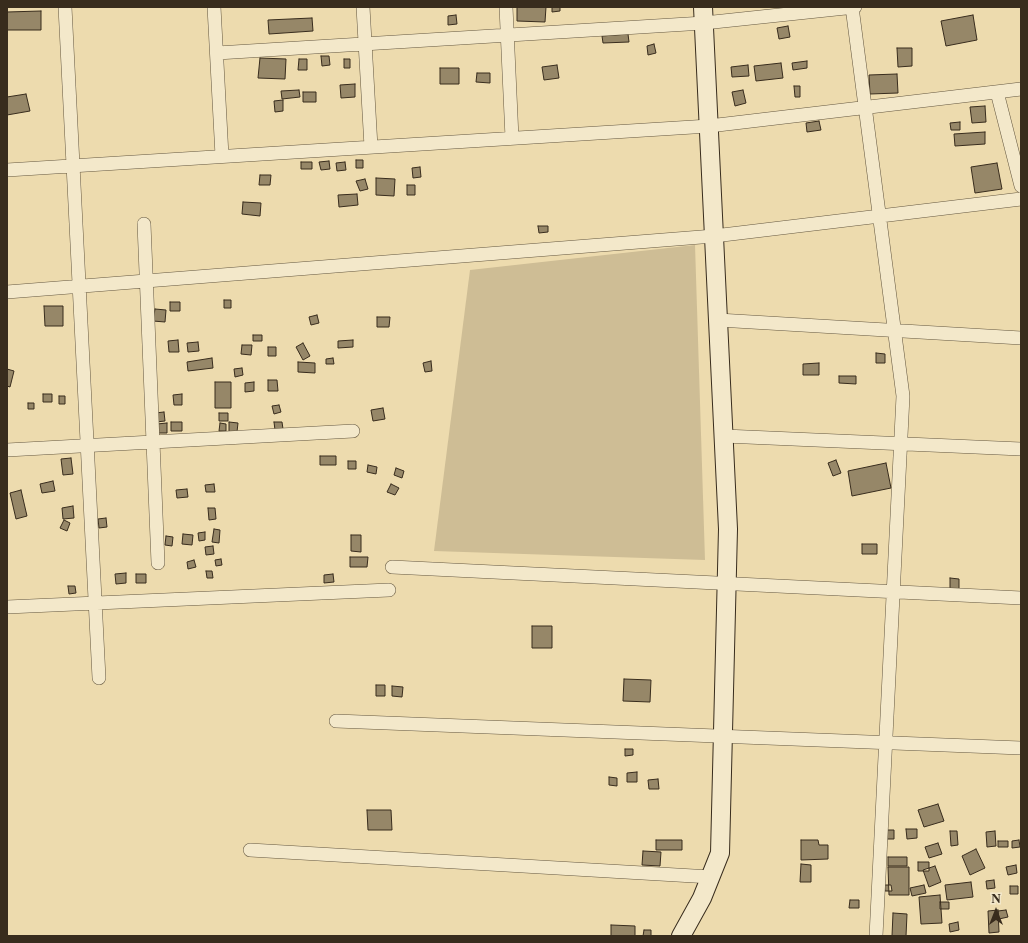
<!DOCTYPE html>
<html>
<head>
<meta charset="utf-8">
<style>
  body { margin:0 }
  #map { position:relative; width:1028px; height:943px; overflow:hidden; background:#eddbae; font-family:"Libre Caslon Text",serif }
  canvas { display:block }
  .frame { position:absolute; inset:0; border:8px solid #382c1d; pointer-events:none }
  .north { position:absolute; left:976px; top:891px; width:40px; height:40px; -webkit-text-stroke:3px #f3e8ca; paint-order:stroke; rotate:0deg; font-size:11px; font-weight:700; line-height:16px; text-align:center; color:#382c1d }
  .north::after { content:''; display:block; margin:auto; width:14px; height:18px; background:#382c1d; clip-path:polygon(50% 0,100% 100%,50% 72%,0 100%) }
</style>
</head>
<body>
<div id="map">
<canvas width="1028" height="943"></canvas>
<div class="frame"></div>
<div class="north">N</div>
</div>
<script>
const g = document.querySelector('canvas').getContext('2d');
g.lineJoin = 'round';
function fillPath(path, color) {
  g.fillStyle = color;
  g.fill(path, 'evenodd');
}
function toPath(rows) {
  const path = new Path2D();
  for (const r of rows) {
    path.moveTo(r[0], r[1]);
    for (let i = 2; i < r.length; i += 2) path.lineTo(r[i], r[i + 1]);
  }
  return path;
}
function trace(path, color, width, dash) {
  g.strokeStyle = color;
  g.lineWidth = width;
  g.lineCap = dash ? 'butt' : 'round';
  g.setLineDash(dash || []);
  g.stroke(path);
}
const green = toPath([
  [695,245,705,560,434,551,470,270]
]);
const building = toPath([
  [517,7,546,7,545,22,517,21,517,7],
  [552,7,560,7,560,11,552,12,552,7],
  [41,11,41,30,7,30,7,12,41,11],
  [456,15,457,24,448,25,448,16,456,15],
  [973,15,977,40,946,46,941,21,973,15],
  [312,18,313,31,269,34,268,20,312,18],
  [788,26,790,37,779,39,777,28,788,26],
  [628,34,629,42,603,43,602,36,628,34],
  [654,44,656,53,648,55,647,46,654,44],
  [897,48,912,48,912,66,898,67,897,48],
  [321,56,329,56,330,65,322,66,321,56],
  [260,58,286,59,285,79,258,78,260,58],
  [299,59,307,59,307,70,298,70,299,59],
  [344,59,350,59,350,68,344,68,344,59],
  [807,61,807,68,793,70,792,63,807,61],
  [781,63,783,78,756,81,754,66,781,63],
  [557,65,559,78,544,80,542,67,557,65],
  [748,65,749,76,732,77,731,67,748,65],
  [440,68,459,68,459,84,440,84,440,68],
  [477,73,490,73,490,83,476,82,477,73],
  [897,74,898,93,870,94,869,75,897,74],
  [355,84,355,97,341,98,340,85,355,84],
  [794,86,800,86,800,97,795,97,794,86],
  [299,90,300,97,282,99,281,91,299,90],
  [743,90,746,103,735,106,732,92,743,90],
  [303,92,316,92,316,102,303,102,303,92],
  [26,94,30,111,7,115,7,97,26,94],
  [283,100,283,111,275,112,274,101,283,100],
  [985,106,986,122,972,123,970,107,985,106],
  [819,121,821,130,807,132,806,123,819,121],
  [960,122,960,130,951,130,950,123,960,122],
  [985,132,985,144,955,146,954,134,985,132],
  [356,160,363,160,363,168,356,168,356,160],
  [329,161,330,169,321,170,319,162,329,161],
  [301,162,312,162,312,169,301,169,301,162],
  [345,162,346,170,337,171,336,163,345,162],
  [997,163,1002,189,975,193,971,167,997,163],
  [420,167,421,177,413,178,412,168,420,167],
  [260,175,271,175,270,185,259,185,260,175],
  [376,178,395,179,394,196,376,195,376,178],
  [365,179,368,189,360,191,356,181,365,179],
  [407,185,415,185,415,195,407,195,407,185],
  [357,194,358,205,339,207,338,195,357,194],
  [243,202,261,203,260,216,242,214,243,202],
  [538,226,548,226,548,232,539,233,538,226],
  [224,300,231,300,231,308,224,308,224,300],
  [170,302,180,302,180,311,170,311,170,302],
  [44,306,63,306,63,326,45,326,44,306],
  [155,309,166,310,165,322,153,321,155,309],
  [317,315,319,323,311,325,309,317,317,315],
  [377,317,390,317,389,327,377,327,377,317],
  [253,335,262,335,262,341,253,341,253,335],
  [178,340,179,352,169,352,168,341,178,340],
  [353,340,353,347,338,348,338,341,353,340],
  [198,342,199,351,188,352,187,343,198,342],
  [303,343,310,356,303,360,296,347,303,343],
  [242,345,252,345,251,355,241,354,242,345],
  [268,347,276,347,276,356,268,356,268,347],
  [876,353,885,354,885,363,876,363,876,353],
  [212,358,213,368,188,371,187,362,212,358],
  [333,358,334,364,326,364,326,359,333,358],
  [431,361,432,371,425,372,423,363,431,361],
  [298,362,315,363,315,373,298,372,298,362],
  [819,363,819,375,803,375,803,364,819,363],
  [242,368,243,375,235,377,234,369,242,368],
  [7,369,14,371,10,387,7,386,7,369],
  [839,376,856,376,856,384,839,383,839,376],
  [268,380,277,380,278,391,268,391,268,380],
  [215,382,231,382,231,408,215,408,215,382],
  [254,382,254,391,245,392,245,383,254,382],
  [43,394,52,394,52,402,43,402,43,394],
  [182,394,182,405,174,405,173,395,182,394],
  [59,396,65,396,65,404,59,404,59,396],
  [28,403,34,403,34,409,28,409,28,403],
  [279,405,281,412,274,414,272,406,279,405],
  [383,408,385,419,373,421,371,410,383,408],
  [164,412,165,421,156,422,155,413,164,412],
  [219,413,228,413,228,421,219,421,219,413],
  [171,422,182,422,182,431,171,431,171,422],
  [229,422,238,423,237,432,229,432,229,422],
  [274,422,282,422,283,429,275,430,274,422],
  [167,423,167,433,157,433,157,424,167,423],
  [220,423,226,424,226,431,219,431,220,423],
  [320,456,336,456,336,465,320,465,320,456],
  [71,458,73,474,63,475,61,459,71,458],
  [836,460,841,473,833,476,828,463,836,460],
  [348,461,356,461,356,469,348,469,348,461],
  [886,463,891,488,852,496,848,471,886,463],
  [368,465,377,467,376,474,367,472,368,465],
  [396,468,404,471,402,478,394,475,396,468],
  [53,481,55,491,42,493,40,484,53,481],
  [214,484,215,492,206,492,205,485,214,484],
  [391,484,399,488,395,495,387,492,391,484],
  [187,489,188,497,177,498,176,490,187,489],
  [21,490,27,516,16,519,10,493,21,490],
  [73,506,74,518,63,519,62,508,73,506],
  [208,508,215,508,216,519,209,520,208,508],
  [106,518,107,527,99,528,98,519,106,518],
  [64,520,70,523,67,531,60,528,64,520],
  [214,529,220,530,219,543,212,542,214,529],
  [205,532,205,540,199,541,198,533,205,532],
  [183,534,193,535,192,545,182,544,183,534],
  [351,535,361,535,361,552,351,551,351,535],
  [166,536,173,537,172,546,165,545,166,536],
  [862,544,877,544,877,554,862,554,862,544],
  [213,546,214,554,206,555,205,547,213,546],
  [350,557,368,557,367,567,350,567,350,557],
  [221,559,222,565,216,566,215,560,221,559],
  [194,560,196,567,188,569,187,562,194,560],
  [206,571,212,571,213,578,207,578,206,571],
  [126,573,126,583,116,584,115,574,126,573],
  [136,574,146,574,146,583,136,583,136,574],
  [333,574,334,582,324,583,324,575,333,574],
  [950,578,959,579,959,599,950,599,950,578],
  [68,586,75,586,76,593,69,594,68,586],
  [532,626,552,626,552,648,532,648,532,626],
  [624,679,651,680,650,702,623,701,624,679],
  [376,685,385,685,385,696,376,696,376,685],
  [392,686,403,687,402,697,392,696,392,686],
  [625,749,633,749,633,755,625,756,625,749],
  [637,772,637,782,627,782,627,773,637,772],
  [609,777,617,778,617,786,609,785,609,777],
  [658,779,659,789,649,789,648,780,658,779],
  [938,804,944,821,924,827,918,810,938,804],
  [367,810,391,810,392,830,368,830,367,810],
  [906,829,917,829,917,838,907,839,906,829],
  [886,830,894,830,894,839,885,839,886,830],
  [950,831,957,831,958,845,951,846,950,831],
  [995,831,996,846,987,847,986,832,995,831],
  [656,840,682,840,682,850,656,850,656,840],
  [801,840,818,840,819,845,828,845,828,859,801,860,801,840],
  [1019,840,1020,847,1012,848,1012,841,1019,840],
  [998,841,1008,841,1008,847,998,847,998,841],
  [938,843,942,854,929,858,925,847,938,843],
  [976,849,985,868,970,875,962,856,976,849],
  [643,851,661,852,660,866,642,865,643,851],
  [888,857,907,857,907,866,888,866,888,857],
  [918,862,929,862,929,871,918,871,918,862],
  [801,864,811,865,811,882,800,882,801,864],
  [1016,865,1017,873,1008,875,1006,867,1016,865],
  [935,866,941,882,929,887,923,870,935,866],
  [888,867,909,867,909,895,889,895,888,867],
  [994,880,995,888,987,889,986,881,994,880],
  [971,882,973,897,947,900,945,885,971,882],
  [884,885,891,885,892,891,885,891,884,885],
  [924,885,926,893,912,896,910,888,924,885],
  [1010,886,1018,886,1018,894,1010,894,1010,886],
  [940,895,942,923,921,924,919,897,940,895],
  [850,900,859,900,859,908,849,908,850,900],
  [940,902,949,902,949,909,940,909,940,902],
  [998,910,999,932,989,933,988,911,998,910],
  [1006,910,1008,917,999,919,998,911,1006,910],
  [893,913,907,914,906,936,892,936,893,913],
  [958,922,959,930,950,932,949,924,958,922],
  [611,925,635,926,635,936,611,936,611,925],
  [644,930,651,930,651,936,643,936,644,930]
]);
const minor = toPath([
  [65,7,99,678],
  [214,7,222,156],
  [363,7,371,147],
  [506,7,512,138],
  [852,7,903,396,876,936],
  [217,53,704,23,855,7],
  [997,92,1021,186],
  [7,170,709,126,1021,89],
  [144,224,158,563],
  [7,292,714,236,1021,199],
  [718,320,1021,338],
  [724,436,1021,449],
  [7,450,353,431],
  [392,567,1021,598],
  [7,607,389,590],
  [336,721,1021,748],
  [250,850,711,877]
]);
const secondary = toPath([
  [681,936,702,898,720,853,728,529,703,7]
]);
fillPath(green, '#cebd95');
fillPath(building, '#968768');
trace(building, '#382c1d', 1);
trace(minor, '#655841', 14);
trace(secondary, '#382c1d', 20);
trace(minor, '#f3e8ca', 13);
trace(secondary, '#f3e8ca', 18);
</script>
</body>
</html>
